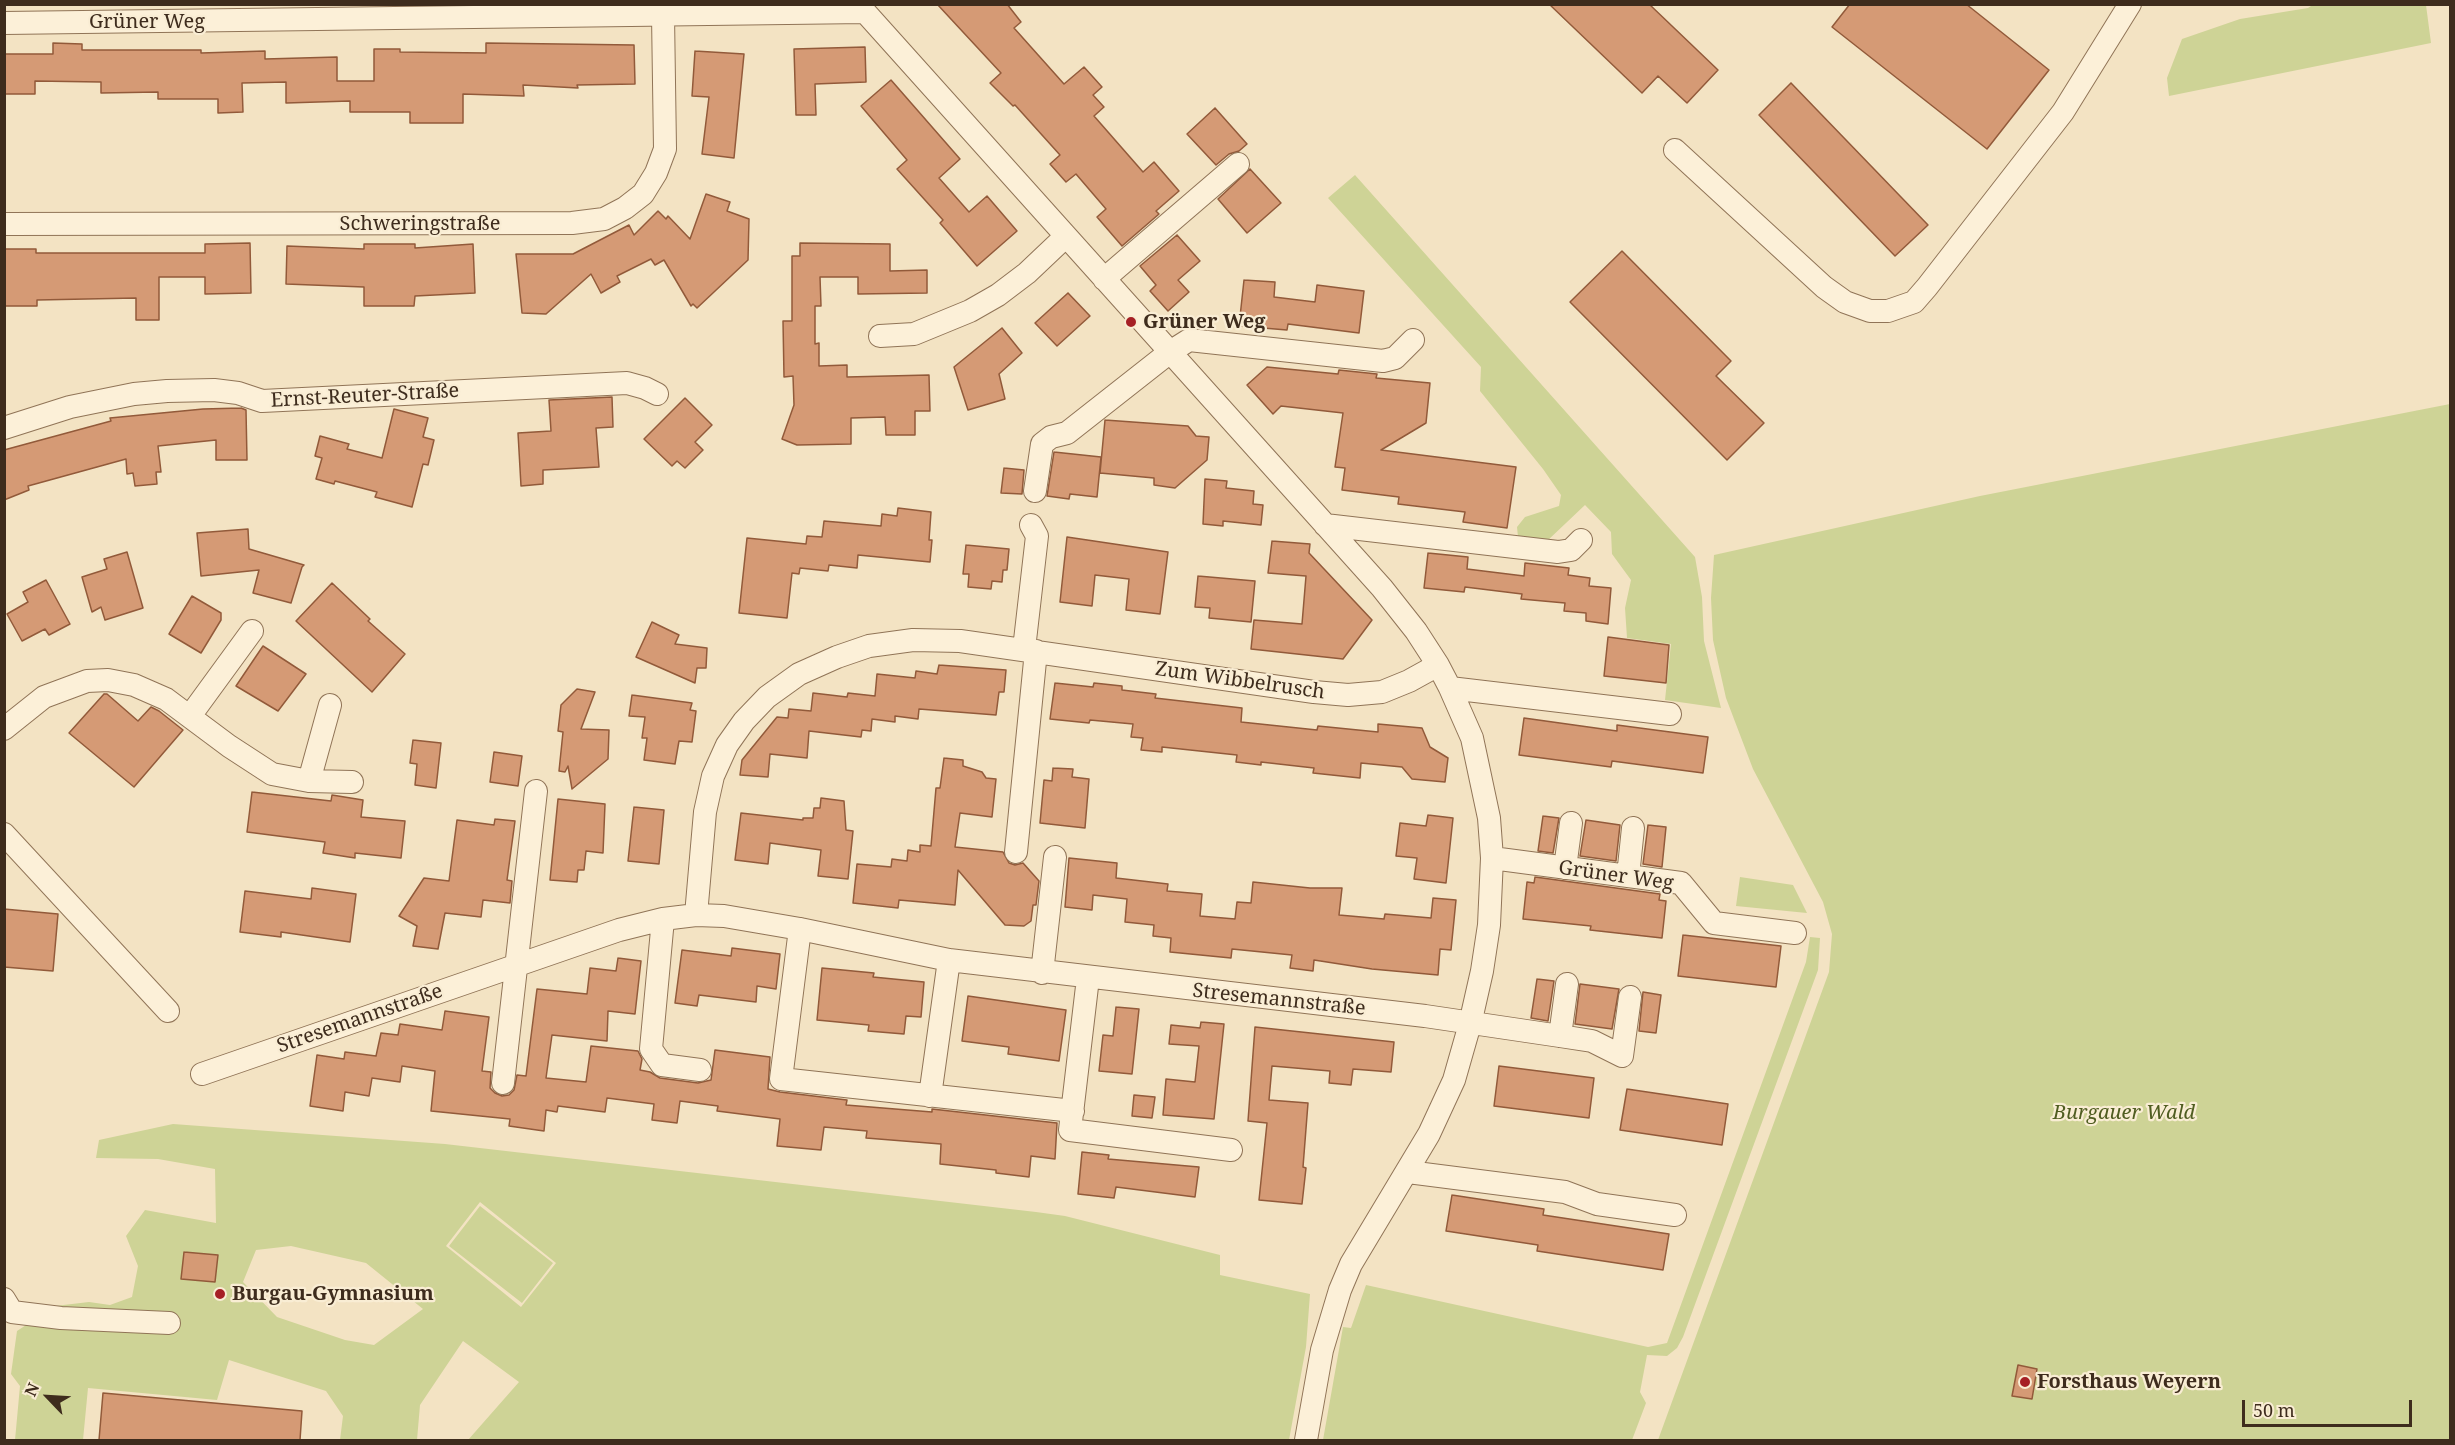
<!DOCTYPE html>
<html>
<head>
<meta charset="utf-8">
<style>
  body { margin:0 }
  #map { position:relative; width:2455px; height:1445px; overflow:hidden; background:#f3e3c3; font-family:"Noto Serif",serif }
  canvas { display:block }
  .frame { position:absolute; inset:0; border:6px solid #3e2c1d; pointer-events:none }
  .north { position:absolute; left:18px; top:1367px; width:60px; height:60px; -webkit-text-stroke:4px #f9edd4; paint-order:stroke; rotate:295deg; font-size:16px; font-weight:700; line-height:24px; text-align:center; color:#3e2c1d }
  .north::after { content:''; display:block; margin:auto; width:21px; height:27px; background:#3e2c1d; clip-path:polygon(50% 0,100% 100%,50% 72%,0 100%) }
  .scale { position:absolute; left:2242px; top:1400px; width:170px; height:27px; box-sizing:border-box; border:3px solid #3e2c1d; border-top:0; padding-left:8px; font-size:18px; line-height:21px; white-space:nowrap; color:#3e2c1d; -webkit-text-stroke:4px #f9edd4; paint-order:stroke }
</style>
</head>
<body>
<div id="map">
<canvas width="2455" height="1445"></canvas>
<div class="frame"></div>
<div class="north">N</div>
<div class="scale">50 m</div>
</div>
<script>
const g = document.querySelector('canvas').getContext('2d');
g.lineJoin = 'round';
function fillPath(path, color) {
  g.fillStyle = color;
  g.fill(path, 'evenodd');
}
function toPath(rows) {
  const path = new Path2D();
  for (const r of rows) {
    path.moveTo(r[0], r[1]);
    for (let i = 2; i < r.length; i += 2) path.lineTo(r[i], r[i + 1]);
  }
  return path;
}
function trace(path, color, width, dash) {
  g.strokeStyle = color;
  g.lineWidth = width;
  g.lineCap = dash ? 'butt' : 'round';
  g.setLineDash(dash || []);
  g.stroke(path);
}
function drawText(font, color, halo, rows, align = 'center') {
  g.font = font + ' "Noto Serif",serif';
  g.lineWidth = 4.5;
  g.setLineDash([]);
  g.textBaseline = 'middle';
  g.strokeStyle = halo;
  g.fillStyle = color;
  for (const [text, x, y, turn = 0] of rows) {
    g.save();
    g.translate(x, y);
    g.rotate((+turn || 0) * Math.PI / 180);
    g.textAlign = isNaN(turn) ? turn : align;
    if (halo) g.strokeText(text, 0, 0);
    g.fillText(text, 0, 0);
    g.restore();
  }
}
const green = toPath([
  [2314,4,2426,5,2431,43,2169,96,2167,78,2182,39,2240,19,2308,8],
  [1355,175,1695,557,1702,597,1704,641,1721,708,1665,700,1671,644,1627,638,1625,608,1631,580,1612,554,1611,532,1585,505,1547,541,1518,537,1517,527,1525,517,1559,506,1561,495,1543,469,1480,391,1481,367,1328,198],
  [2450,404,2450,1440,1658,1440,1829,972,1832,934,1823,902,1753,769,1726,698,1713,640,1711,598,1714,555,1980,496],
  [1740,877,1793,885,1807,913,1736,906],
  [1810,937,1820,938,1818,970,1683,1337,1677,1348,1667,1356,1647,1355,1640,1392,1646,1403,1632,1440,1323,1440,1343,1327,1351,1328,1366,1285,1648,1347,1667,1343,1806,962],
  [173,1124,445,1144,1036,1212,1065,1216,1220,1255,1220,1275,1310,1294,1306,1347,1289,1440,468,1440,519,1382,463,1341,420,1405,417,1440,340,1440,343,1416,326,1391,229,1360,217,1400,88,1388,83,1440,15,1440,20,1386,11,1374,17,1331,55,1306,89,1302,110,1305,132,1297,138,1266,126,1236,145,1210,216,1223,215,1169,158,1159,96,1158,99,1140],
  [480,1202,556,1263,521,1307,446,1246],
  [291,1246,366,1263,423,1309,374,1345,345,1340,277,1317,243,1282,256,1250],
  [480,1206,553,1263,522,1303,449,1246]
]);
const building = toPath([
  [937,4,1007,4,1021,22,1014,28,1064,84,1084,67,1102,87,1093,95,1104,107,1094,116,1143,172,1154,162,1179,191,1156,211,1159,214,1122,246,1097,217,1106,209,1076,174,1066,182,1050,164,1060,155,1015,105,1013,106,990,83,1001,73,937,4],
  [1549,4,1649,4,1718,70,1687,103,1658,76,1642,93,1549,4],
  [1850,4,1966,4,2049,70,1987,149,1832,27,1850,4],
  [53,43,82,44,82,50,201,50,201,53,265,51,265,59,337,57,337,81,374,81,374,49,400,49,400,52,486,53,486,43,634,45,635,84,577,85,578,88,523,85,524,96,463,94,463,123,410,123,410,112,350,112,350,101,286,103,286,82,242,83,243,112,218,113,218,99,158,99,158,92,101,93,101,82,35,81,35,94,4,94,4,54,53,54,53,43],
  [865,47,866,82,815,84,816,115,796,115,794,49,865,47],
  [695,51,744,54,734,158,702,154,709,97,692,96,695,51],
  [891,80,960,159,939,178,969,212,987,196,1017,231,977,266,940,223,943,220,897,169,907,160,861,106,891,80],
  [1791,83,1928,225,1895,256,1759,115,1791,83],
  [1215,108,1247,144,1239,151,1229,154,1216,165,1187,134,1215,108],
  [1250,169,1281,203,1247,233,1218,199,1250,169],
  [706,194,730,202,727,211,749,219,748,260,697,308,693,304,691,306,664,260,655,265,651,259,617,276,620,282,601,293,591,274,546,314,522,313,516,254,573,254,629,225,634,235,658,211,666,219,668,216,690,239,706,194],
  [1177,235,1200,261,1178,280,1189,292,1168,311,1150,291,1156,285,1140,266,1177,235],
  [250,243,251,293,205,294,205,277,159,277,159,320,136,320,136,298,37,300,37,306,4,306,4,249,36,249,36,253,205,253,205,244,250,243],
  [800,243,890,244,890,271,927,270,927,293,858,294,858,277,820,277,821,306,815,306,815,344,819,343,819,366,847,365,847,377,929,375,930,411,915,411,915,435,886,435,885,417,851,418,851,444,797,445,782,439,794,405,793,376,784,377,783,321,792,321,792,256,800,256,800,243],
  [364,244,415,244,415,248,473,244,475,293,415,296,414,306,364,306,364,287,286,284,287,246,364,249,364,244],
  [1622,251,1731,361,1716,376,1764,423,1727,460,1570,302,1622,251],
  [1244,280,1275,282,1274,297,1315,302,1317,285,1364,291,1359,333,1288,324,1287,330,1239,326,1244,280],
  [1068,293,1090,316,1057,346,1035,323,1068,293],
  [1002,328,1022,353,999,374,1005,399,968,410,954,367,1002,328],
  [1267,367,1338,374,1339,370,1377,374,1376,378,1430,383,1426,423,1381,450,1516,467,1507,528,1463,522,1465,512,1398,504,1399,497,1342,490,1345,468,1335,467,1343,413,1281,406,1273,414,1247,385,1267,367],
  [612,397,613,427,596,428,599,467,543,470,543,484,521,486,518,433,551,431,549,400,612,397],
  [685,398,712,425,695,442,703,450,685,468,677,461,672,466,644,439,685,398],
  [241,408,246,410,247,460,216,460,216,440,158,446,161,472,156,472,157,484,135,486,133,473,127,474,126,459,28,486,29,490,4,500,4,450,111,421,110,418,203,409,241,408],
  [394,409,428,418,423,437,434,440,428,465,423,464,412,507,375,497,377,492,335,481,334,484,316,479,322,458,315,456,320,436,349,444,347,449,382,458,394,409],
  [1105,420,1188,426,1196,436,1209,437,1207,460,1175,488,1154,485,1154,478,1100,473,1105,420],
  [1054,452,1101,457,1097,497,1070,494,1069,499,1047,496,1054,452],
  [1004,468,1024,470,1022,494,1001,493,1004,468],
  [1205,479,1227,481,1226,488,1254,491,1253,504,1263,505,1261,525,1223,521,1223,526,1203,524,1205,479],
  [898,508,931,512,929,540,932,540,930,562,858,555,857,568,829,565,828,571,800,568,799,574,792,573,787,618,739,613,747,538,806,544,807,536,822,537,824,521,881,526,882,514,897,516,898,508],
  [248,529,249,549,304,565,302,567,291,603,253,593,259,570,201,576,197,533,248,529],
  [1067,537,1168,552,1160,614,1126,610,1129,579,1095,575,1092,606,1060,602,1067,537],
  [1272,541,1310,544,1309,553,1372,620,1343,659,1251,649,1254,620,1302,624,1306,576,1268,573,1272,541],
  [966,545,1009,549,1007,570,1003,570,1002,582,992,581,991,589,968,587,969,574,963,574,966,545],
  [127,552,143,608,105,620,101,607,92,612,82,577,107,569,104,559,127,552],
  [1428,553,1468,557,1467,569,1524,576,1525,563,1569,568,1568,575,1590,578,1589,586,1611,588,1608,624,1586,621,1586,613,1564,611,1565,603,1521,599,1522,594,1465,587,1464,592,1424,588,1428,553],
  [1198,576,1255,581,1251,622,1209,618,1210,608,1195,607,1198,576],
  [46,580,70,624,49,635,45,629,22,641,7,614,28,602,23,592,46,580],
  [332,583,370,619,368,621,405,654,372,692,296,621,332,583],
  [192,596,221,613,221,620,201,653,169,634,192,596],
  [652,622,679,635,675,644,707,648,706,668,697,668,695,683,636,657,652,622],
  [1608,637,1669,645,1666,683,1604,676,1608,637],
  [263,646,306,674,278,711,236,686,263,646],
  [939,665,1006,670,1004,692,999,692,996,715,919,709,918,719,895,716,895,722,872,719,871,731,862,730,861,737,809,731,807,758,770,754,768,777,740,775,742,760,777,717,788,718,789,709,811,711,813,693,847,697,848,693,875,696,877,674,915,678,916,671,937,674,939,665],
  [1055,683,1093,687,1094,683,1122,686,1122,690,1156,694,1155,698,1242,708,1241,722,1317,730,1318,726,1378,732,1378,724,1422,728,1430,747,1448,758,1445,782,1412,779,1402,767,1361,763,1360,778,1313,773,1314,768,1261,762,1261,765,1236,762,1237,755,1162,747,1162,752,1141,750,1143,738,1131,737,1133,724,1090,720,1089,723,1050,719,1055,683],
  [577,689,595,692,581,729,609,730,608,759,572,789,568,766,565,772,559,771,563,732,558,731,561,705,577,689],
  [104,694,107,694,138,721,151,707,159,711,183,730,134,787,69,733,104,694],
  [632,695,692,703,690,710,696,711,692,742,679,741,675,764,644,760,647,738,642,738,645,717,629,716,632,695],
  [1524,718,1617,731,1617,725,1708,737,1703,773,1612,761,1611,767,1519,755,1524,718],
  [413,740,441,743,436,788,415,785,417,764,410,763,413,740],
  [494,752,522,756,518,786,490,782,494,752],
  [944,758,963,760,963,766,982,772,986,778,996,779,992,817,960,813,955,847,1003,852,1009,863,1015,865,1023,863,1039,881,1036,905,1033,905,1031,921,1024,926,1005,925,958,870,955,905,899,900,898,908,853,903,857,864,891,867,892,859,907,861,908,850,920,852,920,845,931,846,936,788,940,788,944,758],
  [1053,768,1073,769,1072,777,1089,779,1085,828,1040,823,1044,780,1052,781,1053,768],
  [252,792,331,801,332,795,363,800,361,817,405,821,401,858,355,853,355,858,323,853,325,842,247,832,252,792],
  [821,798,844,801,846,830,853,831,848,879,818,876,821,850,770,843,768,864,735,860,741,813,803,820,803,818,813,818,814,808,820,808,821,798],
  [558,799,605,804,603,853,586,851,584,870,578,870,577,882,550,880,558,799],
  [634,807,664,810,659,864,628,861,634,807],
  [1428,815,1453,818,1446,883,1414,879,1417,858,1396,856,1400,823,1426,826,1428,815],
  [1543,816,1559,818,1553,853,1538,851,1543,816],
  [495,819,515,821,507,880,512,881,510,903,483,900,481,917,445,913,438,949,413,946,417,926,399,916,424,878,449,881,457,820,494,825,495,819],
  [1586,820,1620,825,1616,861,1580,856,1586,820],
  [1648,825,1666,827,1662,867,1643,864,1648,825],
  [1069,858,1117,863,1116,878,1168,884,1167,891,1202,894,1200,916,1235,919,1237,902,1251,903,1253,882,1310,888,1342,888,1339,915,1384,919,1385,914,1431,918,1433,898,1456,900,1451,950,1440,949,1438,975,1372,969,1314,960,1313,971,1290,968,1292,955,1232,949,1231,958,1170,952,1171,938,1153,936,1154,925,1125,922,1127,899,1093,895,1092,910,1065,907,1069,858],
  [1535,877,1660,894,1659,900,1666,901,1662,938,1590,930,1591,926,1523,919,1527,882,1534,883,1535,877],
  [312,888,356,894,350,942,281,932,281,937,240,932,245,891,311,899,312,888],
  [4,909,58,914,53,971,4,967,4,909],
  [1683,935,1781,946,1776,987,1678,976,1683,935],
  [732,948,780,954,776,989,757,986,756,1002,699,995,697,1006,675,1003,682,950,731,956,732,948],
  [618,958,641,961,635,1014,608,1011,607,1041,552,1035,546,1078,586,1082,591,1046,638,1051,642,1059,640,1070,650,1072,660,1078,698,1083,711,1080,715,1050,770,1057,768,1089,780,1092,847,1100,846,1105,932,1112,932,1109,1057,1123,1055,1159,1031,1156,1029,1177,996,1173,996,1170,940,1164,941,1144,866,1138,867,1131,824,1127,821,1150,777,1146,780,1119,717,1111,718,1106,680,1101,677,1123,652,1120,654,1104,607,1098,605,1112,558,1106,557,1112,546,1110,544,1131,509,1126,510,1119,431,1111,435,1071,402,1066,400,1082,372,1078,369,1096,345,1092,343,1111,310,1106,317,1055,344,1059,345,1052,376,1056,381,1033,398,1035,400,1024,442,1030,445,1011,489,1017,482,1071,491,1072,490,1088,495,1093,502,1096,509,1095,514,1090,517,1075,526,1076,537,989,587,994,590,968,616,971,618,958],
  [822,968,874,973,873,977,924,982,921,1017,906,1016,904,1034,868,1031,869,1025,817,1020,822,968],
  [1537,979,1554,981,1548,1021,1531,1018,1537,979],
  [1580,984,1619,989,1612,1029,1575,1024,1580,984],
  [1643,992,1661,995,1656,1033,1639,1031,1643,992],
  [968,996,1066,1010,1059,1061,1008,1054,1009,1047,962,1041,968,996],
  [1116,1007,1139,1009,1132,1074,1099,1071,1103,1035,1113,1036,1116,1007],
  [1201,1022,1224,1024,1214,1119,1163,1115,1166,1079,1195,1082,1199,1046,1169,1044,1171,1025,1200,1028,1201,1022],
  [1255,1027,1394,1042,1391,1072,1353,1069,1351,1085,1329,1083,1330,1071,1272,1066,1269,1100,1308,1103,1303,1167,1306,1168,1302,1204,1259,1200,1267,1123,1248,1121,1255,1027],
  [1499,1066,1594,1078,1589,1118,1494,1106,1499,1066],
  [1627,1089,1728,1104,1722,1145,1620,1130,1627,1089],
  [1134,1095,1155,1097,1152,1118,1132,1116,1134,1095],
  [1082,1152,1109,1155,1108,1159,1199,1167,1195,1197,1116,1187,1114,1198,1078,1194,1082,1152],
  [1452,1195,1544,1209,1543,1215,1669,1234,1663,1270,1537,1251,1538,1245,1446,1231,1452,1195],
  [184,1252,218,1255,215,1282,181,1279,184,1252],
  [2018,1365,2037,1369,2032,1399,2012,1396,2018,1365],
  [103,1393,302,1411,300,1440,99,1440,103,1393]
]);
const minor = toPath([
  [4,23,865,12,1382,588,1416,631,1438,665,1450,688,1472,738,1489,818,1492,858,1489,925,1482,971,1470,1024,1454,1080,1429,1134,1351,1264,1340,1290,1322,1350,1306,1440],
  [1675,150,1824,287,1845,302,1870,311,1888,311,1914,302,1927,287,2063,112,2130,4],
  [4,224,572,223,604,219,625,208,643,194,656,173,665,149,663,15],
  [1104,279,1238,164],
  [880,336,914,334,970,311,998,295,1027,273,1065,237],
  [4,428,70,407,134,394,167,391,214,390,238,393,262,401,627,383,645,388,657,394],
  [1035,491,1042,444,1051,437,1067,433,1170,352,1189,340,1383,361,1395,358,1413,340],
  [1325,525,1558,552,1571,550,1581,540],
  [1024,649,1037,536,1031,525],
  [1450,688,1670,714],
  [190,716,252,631],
  [4,729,44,697,87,681,108,680,134,685,166,699,229,746,272,774,309,781,352,782],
  [309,781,330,705],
  [4,834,168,1011],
  [1016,852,1036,651],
  [1492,858,1681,883,1714,923,1795,933],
  [1565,868,1571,823],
  [1628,876,1633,828],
  [696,915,705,812,713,776,727,745,744,721,767,697,799,674,837,657,869,646,913,640,960,641,1314,692,1348,695,1382,692,1409,681,1438,665],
  [663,919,651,1049,662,1065,700,1070],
  [800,929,781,1079,1073,1111],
  [1042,973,1055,857],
  [1088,978,1070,1130,1231,1150],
  [1560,1036,1567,984],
  [202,1074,619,930,663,919,696,915,724,916,800,929,949,960,1425,1016,1560,1036,1592,1041,1622,1056,1630,997],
  [503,1083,536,791],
  [930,1096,949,960],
  [1408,1172,1565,1192,1597,1204,1675,1215],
  [4,1299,12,1312,61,1318,169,1323]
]);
const markers = [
  [1131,322,6,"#a62025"],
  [220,1294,6,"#a62025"],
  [2025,1382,6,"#a62025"]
];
const streetNames = [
  ["Grüner Weg",147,22],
  ["Schweringstraße",420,224],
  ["Ernst-Reuter-Straße",365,396,-3],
  ["Zum Wibbelrusch",1240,681,8],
  ["Grüner Weg",1616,876,8],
  ["Stresemannstraße",1279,1000,6],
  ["Stresemannstraße",360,1019,-19]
];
const poiNames = [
  ["Grüner Weg",1143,322],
  ["Burgau-Gymnasium",232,1294],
  ["Forsthaus Weyern",2037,1382]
];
const parkNames = [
  ["Burgauer Wald",2124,1113]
];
fillPath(green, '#ced396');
fillPath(building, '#d59a75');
trace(building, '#925a3a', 1.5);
trace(minor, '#907457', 24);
trace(minor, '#fcf0d8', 22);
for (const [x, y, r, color] of markers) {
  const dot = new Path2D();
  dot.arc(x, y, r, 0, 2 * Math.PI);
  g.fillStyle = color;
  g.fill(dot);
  trace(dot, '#f9edd4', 2);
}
drawText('20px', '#3e2c1d', '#f9edd4', streetNames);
drawText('bold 20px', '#3e2c1d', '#f9edd4', poiNames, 'left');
drawText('italic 20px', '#505d21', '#f9edd4', parkNames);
</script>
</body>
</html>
